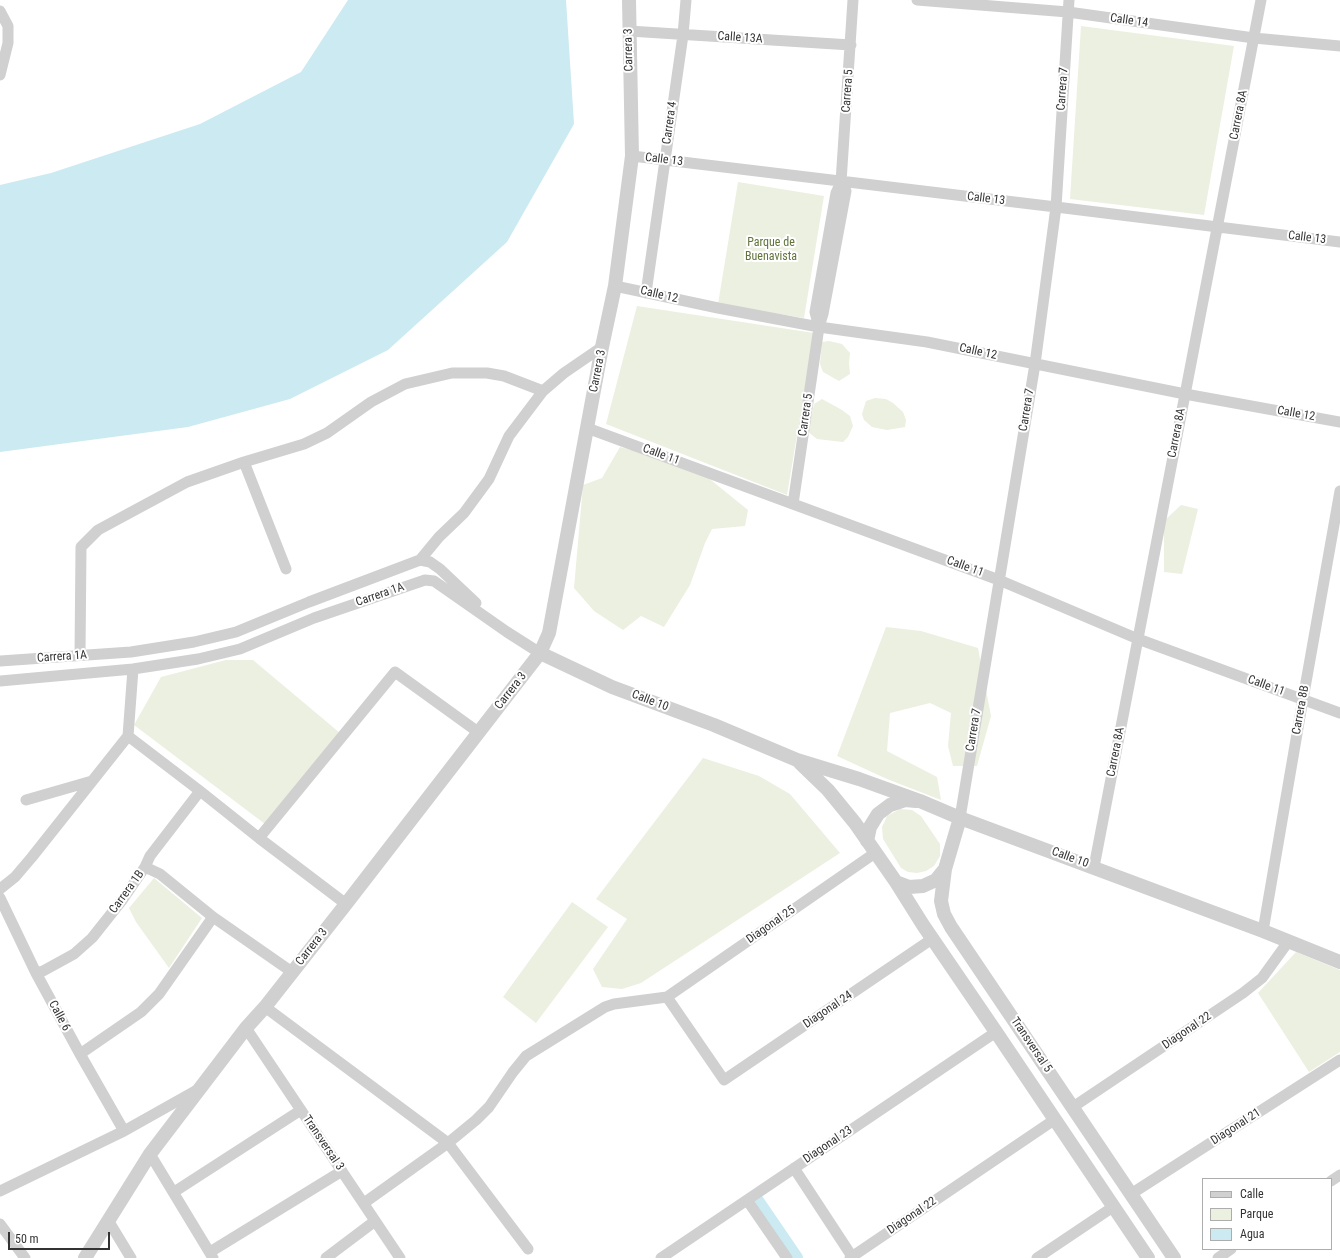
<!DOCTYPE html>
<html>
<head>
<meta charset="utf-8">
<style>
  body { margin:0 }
  #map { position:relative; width:1340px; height:1258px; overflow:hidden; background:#fff; font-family:"Roboto Condensed",sans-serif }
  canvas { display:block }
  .legend { position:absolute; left:1202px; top:1178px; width:130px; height:72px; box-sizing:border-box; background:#fff; border:1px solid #adadad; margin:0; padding:5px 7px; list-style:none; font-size:12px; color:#333 }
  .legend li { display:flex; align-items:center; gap:8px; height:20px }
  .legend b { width:20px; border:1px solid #adadad }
  .scale { position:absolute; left:8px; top:1232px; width:102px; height:18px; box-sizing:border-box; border:2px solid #333; border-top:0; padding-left:5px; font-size:12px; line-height:14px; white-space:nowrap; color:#333; -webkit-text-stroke:3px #fff; paint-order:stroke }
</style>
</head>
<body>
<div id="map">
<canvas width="1340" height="1258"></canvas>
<ul class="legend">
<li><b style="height:5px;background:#d0d0d0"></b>Calle</li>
<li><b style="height:11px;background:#ecf0e0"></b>Parque</li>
<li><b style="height:11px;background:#cceaf1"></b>Agua</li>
</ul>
<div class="scale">50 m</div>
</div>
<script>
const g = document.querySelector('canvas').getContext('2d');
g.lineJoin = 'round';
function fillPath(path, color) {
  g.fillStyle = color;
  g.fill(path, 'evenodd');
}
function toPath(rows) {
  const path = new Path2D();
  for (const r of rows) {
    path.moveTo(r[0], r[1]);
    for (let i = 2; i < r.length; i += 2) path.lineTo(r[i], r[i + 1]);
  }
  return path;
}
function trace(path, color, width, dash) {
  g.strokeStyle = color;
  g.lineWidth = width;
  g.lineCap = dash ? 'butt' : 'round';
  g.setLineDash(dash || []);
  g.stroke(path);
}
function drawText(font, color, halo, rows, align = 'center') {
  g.font = font + ' "Roboto Condensed",sans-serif';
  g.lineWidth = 4;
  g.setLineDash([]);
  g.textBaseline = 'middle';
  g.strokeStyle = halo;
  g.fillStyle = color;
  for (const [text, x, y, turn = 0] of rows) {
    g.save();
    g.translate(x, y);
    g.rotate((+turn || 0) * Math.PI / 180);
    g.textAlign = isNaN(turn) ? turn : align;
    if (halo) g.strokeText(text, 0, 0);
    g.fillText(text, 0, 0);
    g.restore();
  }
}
const green = toPath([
  [1081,26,1234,46,1204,215,1070,199],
  [738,182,824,196,804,318,718,304],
  [637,306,814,333,787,495,606,424],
  [829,341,842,344,850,353,849,363,850,374,839,381,823,372,820,364,822,342],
  [875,398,886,399,893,403,903,412,906,420,905,427,887,430,872,427,864,420,862,414,866,401],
  [822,399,842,410,850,416,853,426,848,437,843,442,817,439,808,432,814,404],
  [620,447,644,453,706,476,748,510,745,526,712,529,705,543,690,585,664,627,641,616,623,630,594,611,574,588,583,485,602,478],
  [1181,505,1198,509,1182,574,1164,572,1164,521],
  [886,627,921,631,978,648,991,716,977,766,953,766,948,746,951,713,930,703,890,713,887,751,937,777,941,800,887,779,837,756],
  [226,660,253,660,340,733,265,824,134,725,161,677],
  [703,758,759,776,790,794,840,853,641,983,622,989,602,987,593,969,627,919,596,899],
  [900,809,912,810,921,816,940,844,940,856,934,866,926,871,917,873,908,872,901,868,883,839,882,827,887,816],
  [154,878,202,918,169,968,136,922,129,908],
  [572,902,608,927,536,1023,503,997],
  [1296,952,1340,970,1340,1052,1309,1072,1258,993]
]);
const water = toPath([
  [348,0,566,0,574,124,507,242,388,350,290,399,188,427,0,452,0,185,51,173,200,124,301,72]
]);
const canal = toPath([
  [755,1198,796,1258]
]);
const minor = toPath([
  [917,0,1068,12,1254,38,1340,46],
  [0,11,8,26,8,43,0,75],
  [629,31,851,45],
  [632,156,1056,207,1340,242],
  [615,286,718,308,819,327,927,342,1185,394,1340,422],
  [646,293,683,35,686,0],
  [819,327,815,312,836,193,841,182,853,0],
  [587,428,999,580,1138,639,1340,713],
  [244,462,286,569],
  [793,504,819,327,823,314,846,191,841,182],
  [420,560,439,537,464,513,489,479,509,436,543,391,564,373,602,347],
  [80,655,81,547,98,530,187,482,244,462,304,444,327,433,371,402,405,384,452,373,487,373,504,376,543,391],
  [0,661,131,652,194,642,236,632,309,602,420,560,430,562,440,569,476,603],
  [0,681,133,669,198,659,240,649,314,618,425,580,434,581,507,632,540,653],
  [128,736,200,791,259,838,346,904],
  [26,800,92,781],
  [960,818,1035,364,1056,207,1069,0],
  [259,838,395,672,478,732],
  [145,867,160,874,213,917,292,972],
  [1094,867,1261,0],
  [0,889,15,877,32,857,128,736,133,669],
  [0,898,36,973,80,1054,124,1131],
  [1263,931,1303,699,1340,491],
  [36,973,43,971,74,954,92,938,123,899,145,867,150,856,200,791],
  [667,997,724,1080,932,939],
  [265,1007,448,1143,528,1249],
  [246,1028,400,1258],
  [80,1054,141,1012,159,994,213,917],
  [1073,1107,1243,993,1262,978,1288,942],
  [150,1154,213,1258],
  [794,1168,853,1258],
  [1331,1181,1340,1175],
  [0,1191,124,1131,197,1090],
  [174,1192,301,1110],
  [1131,1194,1340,1060],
  [747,1200,787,1258],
  [364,1203,448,1143,476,1120,489,1107,513,1072,526,1056,605,1007,614,1004,667,997,875,853],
  [108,1220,131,1258],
  [0,1224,25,1258],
  [210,1252,342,1171],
  [326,1258,375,1221],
  [661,1258,996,1032],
  [850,1258,1054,1120],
  [1037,1258,1113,1207],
  [1218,1258,1231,1249]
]);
const tertiary = toPath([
  [540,653,612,687,714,725,797,760,859,779,920,801,960,818,1263,931,1340,962],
  [800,763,828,790,855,823,896,882,923,925,996,1032,1148,1258],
  [960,818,945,869,941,901,944,914,951,927,1174,1258],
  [867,841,870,827,878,814,890,805,905,800,916,801],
  [896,882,909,887,923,886,936,880,945,869],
  [85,1258,150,1154,246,1028,265,1007,346,904,540,653,549,633,602,347,615,286,632,156,629,0]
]);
const streetNames = [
  ["Calle 14",1129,21,8],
  ["Calle 13A",740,38,4],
  ["Carrera 3",629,50,-91],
  ["Carrera 7",1063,89,-86],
  ["Carrera 5",848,91,-86],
  ["Carrera 8A",1239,115,-79],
  ["Carrera 4",670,123,-82],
  ["Calle 13",664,160,7],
  ["Calle 13",986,199,7],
  ["Calle 13",1307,238,7],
  ["Calle 12",659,295,13],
  ["Calle 12",978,352,12],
  ["Carrera 3",598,371,-79],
  ["Carrera 7",1027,410,-81],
  ["Calle 12",1296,414,10],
  ["Carrera 5",806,415,-82],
  ["Carrera 8A",1177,433,-79],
  ["Calle 11",661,455,20],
  ["Calle 11",965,567,20],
  ["Carrera 1A",380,595,-19],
  ["Carrera 1A",62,657,-4],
  ["Calle 11",1266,686,20],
  ["Carrera 3",511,691,-52],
  ["Calle 10",650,701,21],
  ["Carrera 8B",1301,710,-80],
  ["Carrera 7",974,730,-81],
  ["Carrera 8A",1116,752,-79],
  ["Calle 10",1070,858,20],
  ["Carrera 1B",127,892,-54],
  ["Diagonal 25",771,925,-35],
  ["Carrera 3",312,947,-52],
  ["Diagonal 24",828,1010,-34],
  ["Calle 6",59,1016,62],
  ["Diagonal 22",1187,1031,-34],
  ["Transversal 5",1031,1045,56],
  ["Diagonal 21",1236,1127,-33],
  ["Transversal 3",323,1143,56],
  ["Diagonal 23",828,1145,-34],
  ["Diagonal 22",912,1216,-34]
];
const parkNames = [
  ["Parque de",771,243],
  ["Buenavista",771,257]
];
fillPath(green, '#ecf0e0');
fillPath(water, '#cceaf1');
trace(canal, '#cceaf1', 14);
trace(minor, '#d0d0d0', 11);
trace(tertiary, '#d0d0d0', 14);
drawText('12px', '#333', '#fff', streetNames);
drawText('12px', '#61743b', '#fff', parkNames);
</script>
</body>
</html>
